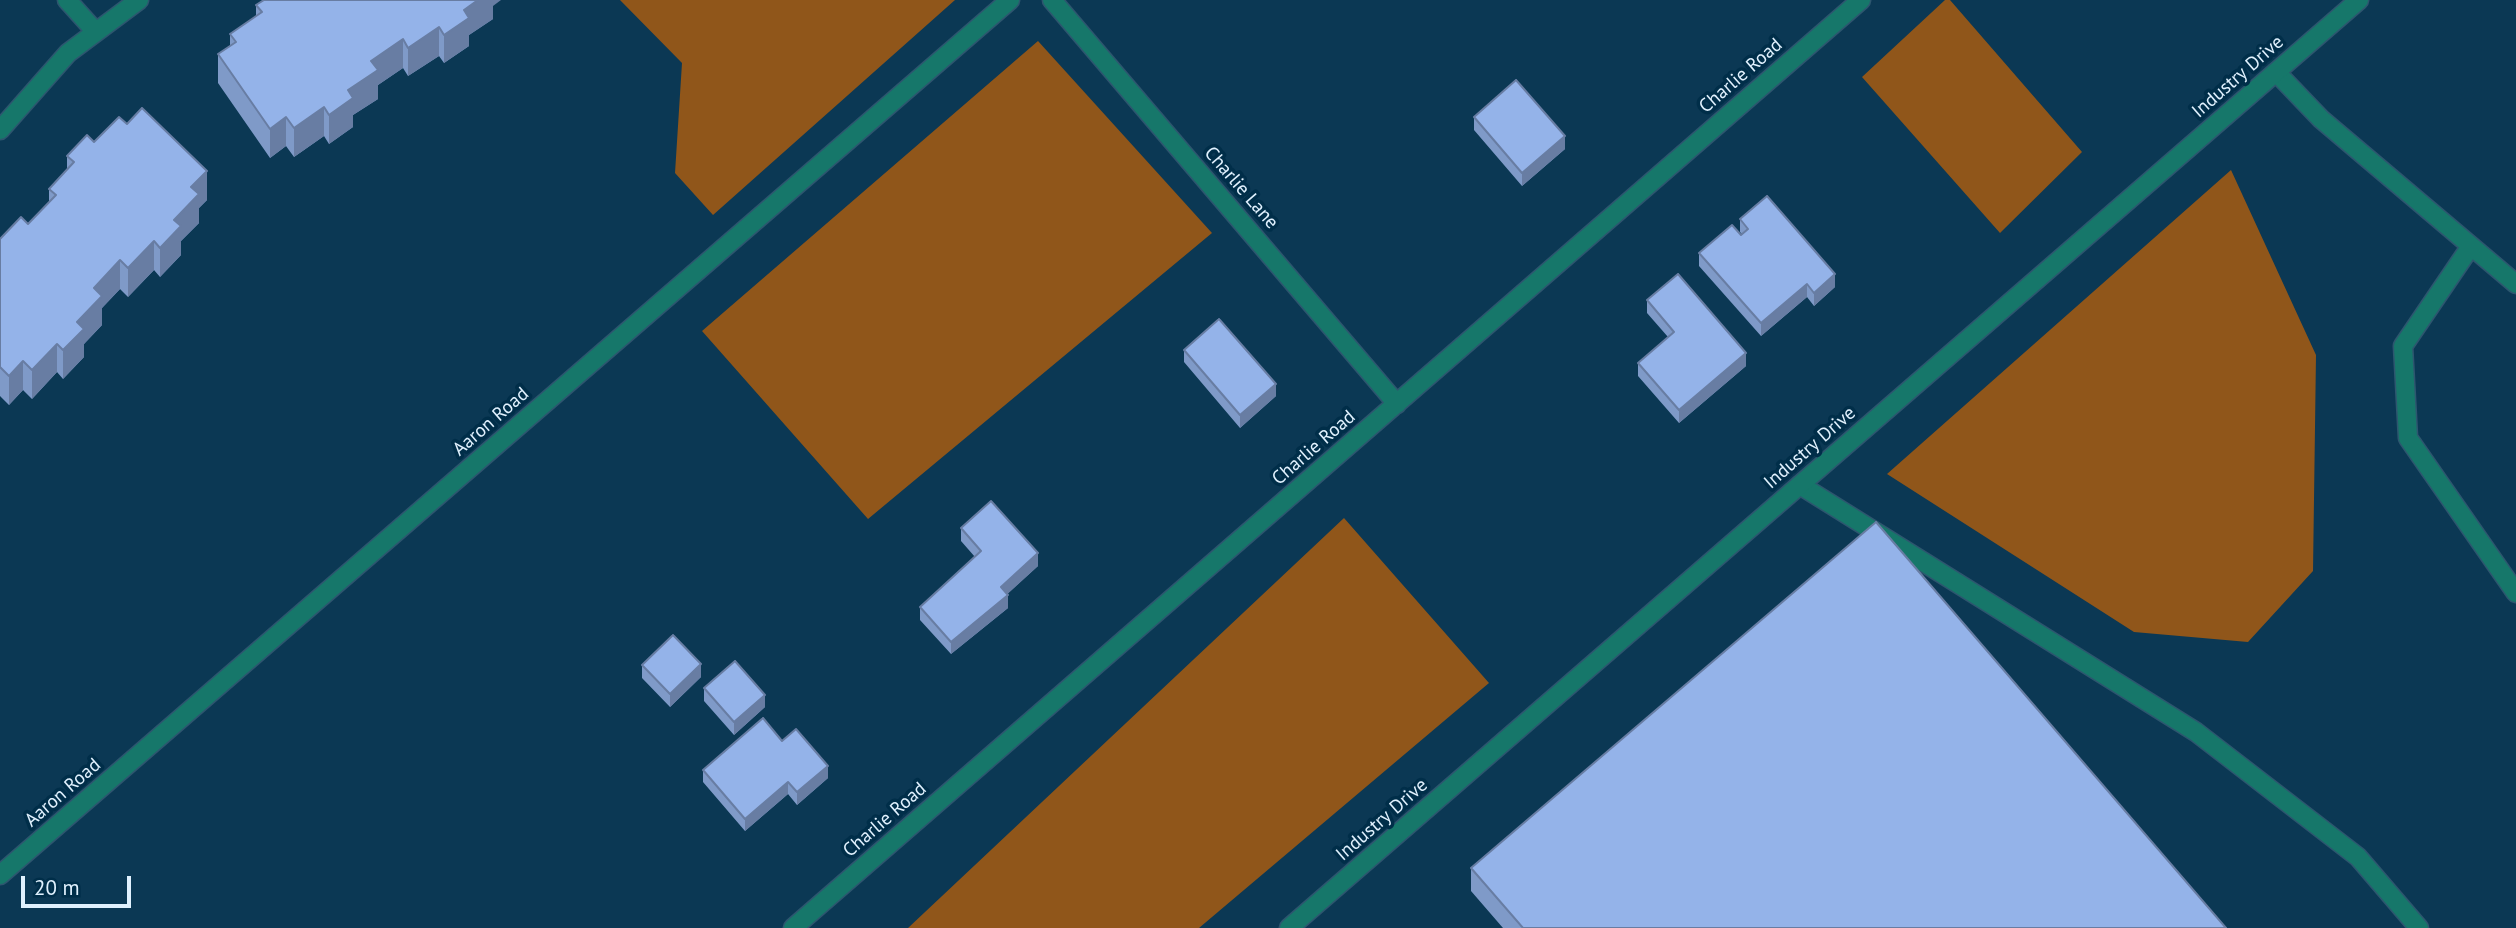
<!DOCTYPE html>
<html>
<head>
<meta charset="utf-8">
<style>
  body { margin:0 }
  #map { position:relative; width:2516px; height:928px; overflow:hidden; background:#0b3854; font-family:"PT Sans",sans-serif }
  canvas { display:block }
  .scale { position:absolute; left:21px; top:876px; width:110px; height:32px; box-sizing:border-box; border:4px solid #e0f1fe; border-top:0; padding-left:9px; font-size:21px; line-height:24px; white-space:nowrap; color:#e0f1fe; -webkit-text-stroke:5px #002e49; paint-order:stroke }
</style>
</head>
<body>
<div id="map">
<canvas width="2516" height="928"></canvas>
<div class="scale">20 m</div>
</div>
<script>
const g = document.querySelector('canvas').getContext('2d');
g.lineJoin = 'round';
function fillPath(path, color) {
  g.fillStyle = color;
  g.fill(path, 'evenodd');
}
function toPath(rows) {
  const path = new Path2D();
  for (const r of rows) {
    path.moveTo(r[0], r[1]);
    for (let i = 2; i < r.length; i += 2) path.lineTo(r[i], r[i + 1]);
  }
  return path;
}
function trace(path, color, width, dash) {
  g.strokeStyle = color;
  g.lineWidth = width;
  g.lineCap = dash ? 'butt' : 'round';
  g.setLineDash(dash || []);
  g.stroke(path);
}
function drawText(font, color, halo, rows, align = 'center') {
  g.font = font + ' "PT Sans",sans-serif';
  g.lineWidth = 7;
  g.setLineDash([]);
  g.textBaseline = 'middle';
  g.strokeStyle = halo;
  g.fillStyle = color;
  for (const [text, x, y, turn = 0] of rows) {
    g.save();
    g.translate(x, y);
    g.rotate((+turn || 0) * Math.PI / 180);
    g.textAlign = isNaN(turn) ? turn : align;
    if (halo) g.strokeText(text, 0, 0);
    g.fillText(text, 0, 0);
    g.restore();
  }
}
const forest = toPath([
  [620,0,955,0,713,215,675,173,682,63],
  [1945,0,1950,0,2082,152,2000,233,1862,77],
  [1038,41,1212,233,868,519,702,331],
  [2231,170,2316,355,2313,571,2248,642,2134,632,1887,474],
  [1344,518,1489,683,1199,928,908,928]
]);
const service = toPath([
  [2276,72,2321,119,2516,284],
  [2471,246,2403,346,2408,438,2516,593],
  [1800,485,2196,732,2358,857,2419,928]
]);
const minor = toPath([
  [67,0,95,31],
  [1052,0,1397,404],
  [0,130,68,53,139,0],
  [0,875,1010,0],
  [793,928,1861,0],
  [1289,928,2359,0]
]);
const wall = toPath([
  [256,5,493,6,493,19,469,35,469,46,444,63,439,56,408,76,403,68,378,85,378,99,353,115,353,127,329,144,324,136,294,157,286,146,270,158,218,83,218,54,230,46,230,34,256,16],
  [1474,117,1565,149,1522,186,1474,130],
  [94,142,207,200,199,208,199,223,181,241,181,255,160,277,154,270,128,297,120,289,102,308,102,325,84,344,84,357,63,379,57,372,32,399,23,390,9,405,0,396,0,239,28,224,49,202,49,189,67,170,67,156],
  [1740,219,1835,287,1814,306,1807,297,1761,336,1699,266,1699,253,1742,234,1740,232],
  [1647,300,1746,366,1679,423,1638,376,1638,363,1668,337,1647,313],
  [1184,350,1276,396,1240,428,1184,362],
  [961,528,1038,566,1007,594,1008,608,951,654,920,620,920,607,975,557,961,541],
  [642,665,701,677,670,707,642,678],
  [704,688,765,707,734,735,704,701],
  [782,741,828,778,797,805,788,794,745,831,703,782,703,770],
  [1471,868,2226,928,1503,928,1471,891]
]);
const shadedWall = toPath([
  [478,0,501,0,493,6,493,19,469,35,469,46,444,63,444,35,464,10],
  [439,27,439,56,408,76,408,48],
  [403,39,403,68,378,85,378,99,353,115,353,127,329,144,329,115,371,61],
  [324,107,324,136,294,157,294,128],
  [286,117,286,146,270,158,270,129],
  [1565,136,1565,149,1522,186,1522,173],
  [207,171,207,200,199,208,199,223,181,241,181,255,160,277,160,248,191,187],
  [154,241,154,270,128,297,128,268],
  [120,260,120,289,102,308,102,325,84,344,84,357,63,379,63,350,94,288],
  [1835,274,1835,287,1814,306,1814,293],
  [1807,284,1807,297,1761,336,1761,323],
  [57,344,57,372,32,399,32,370],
  [1746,353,1746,366,1679,423,1679,410],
  [23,361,23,390,9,405,9,376],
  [1276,384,1276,396,1240,428,1240,415],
  [1038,553,1038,566,1001,600,1001,587],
  [1008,595,1008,608,951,654,951,642],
  [701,664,701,677,670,707,670,694],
  [765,695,765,707,734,735,734,722],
  [828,766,828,778,797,805,797,792],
  [788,782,788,794,745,831,745,819]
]);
const building = toPath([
  [264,0,478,0,464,10,469,18,444,35,439,27,408,48,403,39,371,61,378,70,348,90,353,98,329,115,324,107,294,128,286,117,270,129,218,54,236,42,230,34,262,12,256,5,264,0],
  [1516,80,1565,136,1522,173,1474,117,1516,80],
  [142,108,207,171,191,187,199,194,174,220,181,226,160,248,154,241,128,268,120,260,94,288,102,296,77,322,84,329,63,350,57,344,32,370,23,361,9,376,0,367,0,239,21,217,28,224,56,195,49,189,74,162,67,156,87,135,94,142,119,117,127,124,142,108],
  [1767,196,1835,274,1814,293,1807,284,1761,323,1699,253,1732,225,1741,235,1748,229,1740,219,1767,196],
  [1678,274,1746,353,1679,410,1638,363,1674,332,1647,300,1678,274],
  [1219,319,1276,384,1240,415,1184,350,1219,319],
  [991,501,1038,553,1001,587,1008,595,951,642,920,607,981,551,961,528,991,501],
  [1876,522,2226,928,1523,928,1471,868,1876,522],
  [673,635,701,664,670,694,642,665,673,635],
  [735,661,765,695,734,722,704,688,735,661],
  [763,718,782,741,796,729,828,766,797,792,788,782,745,819,703,770,763,718]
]);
const streetNames = [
  ["Charlie Road",1741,76,-41],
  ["Industry Drive",2238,77,-41],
  ["Charlie Lane",1241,188,49],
  ["Aaron Road",491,422,-41],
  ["Charlie Road",1314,448,-41],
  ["Industry Drive",1810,448,-41],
  ["Aaron Road",63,793,-41],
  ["Charlie Road",885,820,-41],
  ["Industry Drive",1382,820,-41]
];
fillPath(forest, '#90561a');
trace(service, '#2d566f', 21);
trace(minor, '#2d566f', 21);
trace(service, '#16776a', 18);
trace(minor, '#16776a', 18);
fillPath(wall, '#7f9ac8');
fillPath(shadedWall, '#687da3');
fillPath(building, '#94b3e9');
trace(building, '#687da3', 2);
drawText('19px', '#e0f1fe', '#002e49', streetNames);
</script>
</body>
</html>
